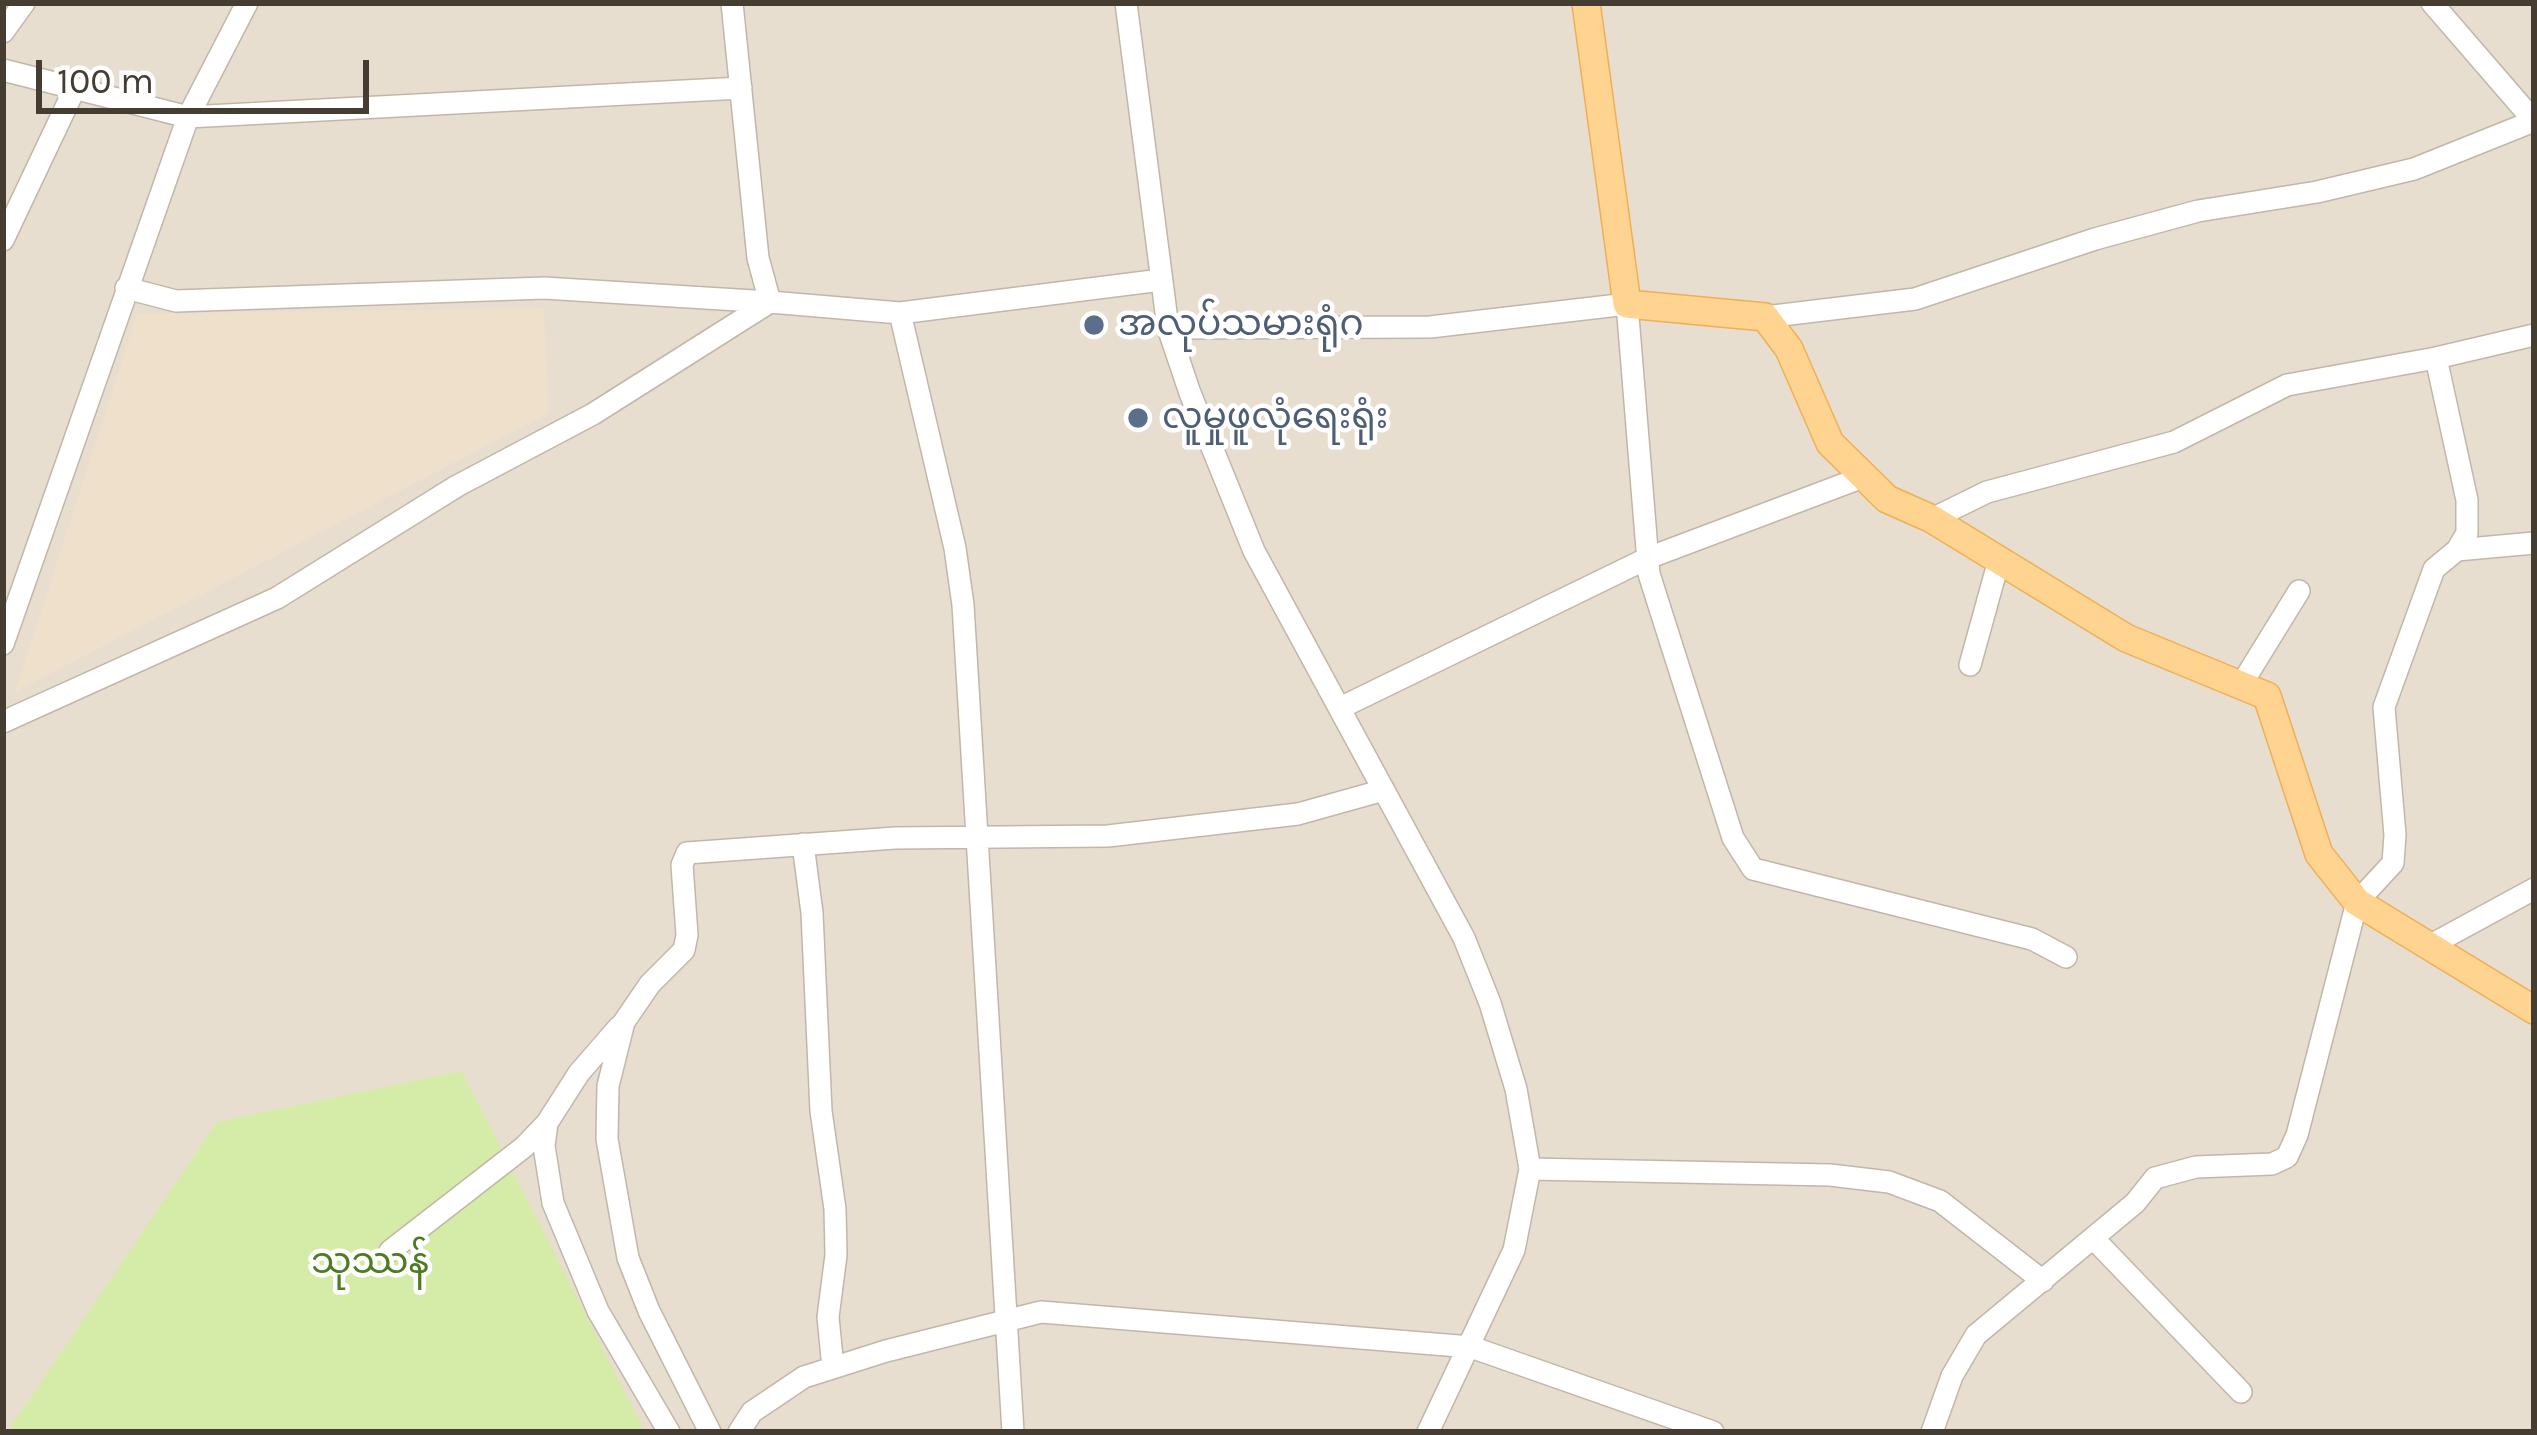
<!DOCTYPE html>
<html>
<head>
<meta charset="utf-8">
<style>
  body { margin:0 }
  #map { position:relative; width:2537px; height:1435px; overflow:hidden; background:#f3ece2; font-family:Karla,sans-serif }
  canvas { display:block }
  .frame { position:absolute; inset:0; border:6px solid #453c32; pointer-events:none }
  .scale { position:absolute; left:36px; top:60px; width:333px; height:54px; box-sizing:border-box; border:6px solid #453c32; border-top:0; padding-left:15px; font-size:36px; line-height:42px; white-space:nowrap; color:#453c32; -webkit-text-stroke:9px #fff; paint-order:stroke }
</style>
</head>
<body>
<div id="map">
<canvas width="2537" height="1435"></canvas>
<div class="frame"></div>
<div class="scale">100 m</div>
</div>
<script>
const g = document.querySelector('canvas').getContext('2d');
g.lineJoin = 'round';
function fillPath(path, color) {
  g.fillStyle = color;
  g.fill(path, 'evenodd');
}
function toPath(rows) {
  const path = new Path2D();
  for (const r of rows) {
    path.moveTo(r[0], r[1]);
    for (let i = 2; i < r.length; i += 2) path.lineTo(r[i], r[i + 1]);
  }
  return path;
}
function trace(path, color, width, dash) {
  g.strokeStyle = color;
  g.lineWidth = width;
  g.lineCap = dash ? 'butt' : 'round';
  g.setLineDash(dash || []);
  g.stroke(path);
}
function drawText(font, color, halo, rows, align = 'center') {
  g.font = font + ' Karla,"Noto Sans Myanmar",sans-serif';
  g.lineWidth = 9;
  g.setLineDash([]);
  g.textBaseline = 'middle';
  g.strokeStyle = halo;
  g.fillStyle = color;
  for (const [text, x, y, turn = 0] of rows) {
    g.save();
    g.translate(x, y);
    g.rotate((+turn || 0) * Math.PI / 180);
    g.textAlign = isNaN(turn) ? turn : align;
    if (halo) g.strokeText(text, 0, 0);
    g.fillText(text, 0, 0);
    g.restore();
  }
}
const residential = toPath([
  [3,3,2534,3,2534,1432,3,1432]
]);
const education = toPath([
  [544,308,549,413,15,692,137,314]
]);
const green = toPath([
  [462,1071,645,1432,7,1432,217,1122]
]);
const minor = toPath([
  [1126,3,1168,328,1190,393,1254,551,1464,938,1490,1003,1516,1089,1530,1169,1514,1250,1428,1432],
  [2432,3,2534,121],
  [3,32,24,3],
  [3,70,188,117,741,88],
  [3,240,75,88],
  [126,288,176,301,544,288,770,302,758,258,732,3],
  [900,313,955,548,963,605,1013,1432],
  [1765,317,1915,299,2095,239,2198,211,2317,192,2414,169,2534,121],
  [1168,328,1430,327,1627,304,1649,574,1733,838,1753,869,2032,939,2066,957],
  [1932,519,1987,492,2174,442,2287,385,2436,358,2534,335],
  [2457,550,2534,543],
  [3,644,188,117,247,3],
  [1970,665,1999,560],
  [2241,685,2299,591],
  [1340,708,1648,558,1863,477],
  [3,722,277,598,457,486,593,414,770,302,900,313,1161,280],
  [803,844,812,913,821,1111,835,1209,836,1255,828,1317,833,1368],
  [2429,946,2534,889],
  [547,1123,544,1146,553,1203,598,1311,669,1432],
  [1530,1169,1830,1175,1889,1182,1940,1201,2043,1281],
  [2094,1239,2241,1392],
  [390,1251,524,1147,547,1123,579,1073,619,1027],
  [710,1432,649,1311,628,1258,607,1139,608,1086,624,1022,650,984,684,950,687,935,682,865,687,853,895,838,1108,836,1298,814,1384,790],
  [739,1432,752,1412,804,1377,886,1351,1041,1312,1471,1347,1713,1432],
  [1932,1432,1952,1376,1976,1335,2135,1203,2155,1178,2196,1167,2272,1164,2287,1157,2297,1135,2357,902,2393,863,2395,835,2384,707,2434,569,2457,550,2467,533,2467,500,2436,358]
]);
const major = toPath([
  [1586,3,1627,304,1765,317,1789,349,1830,443,1887,499,1932,519,2126,638,2267,696,2319,854,2357,902,2534,1010]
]);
const markers = [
  [1094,325,12,"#5c6f8a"],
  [1138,418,12,"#5c6f8a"]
];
const serviceNames = [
  ["အလုပ်သမားရုံဂ",1118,325],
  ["လူမှုဖူလုံရေးရုံး",1162,418]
];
const parkNames = [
  ["သုဿန်",370,1263]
];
fillPath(residential, '#e8ded0');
fillPath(education, '#eee0cb');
fillPath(green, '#d4eca7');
trace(minor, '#c2b6a7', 24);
trace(major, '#efaf55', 30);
trace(minor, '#fff', 21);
trace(major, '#ffd390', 27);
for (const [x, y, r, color] of markers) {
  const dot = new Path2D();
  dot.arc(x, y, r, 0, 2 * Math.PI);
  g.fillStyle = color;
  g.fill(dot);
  trace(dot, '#fff', 4.5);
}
drawText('36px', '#4e5e75', '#fff', serviceNames, 'left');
drawText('36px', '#4d7c21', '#fff', parkNames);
</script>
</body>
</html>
